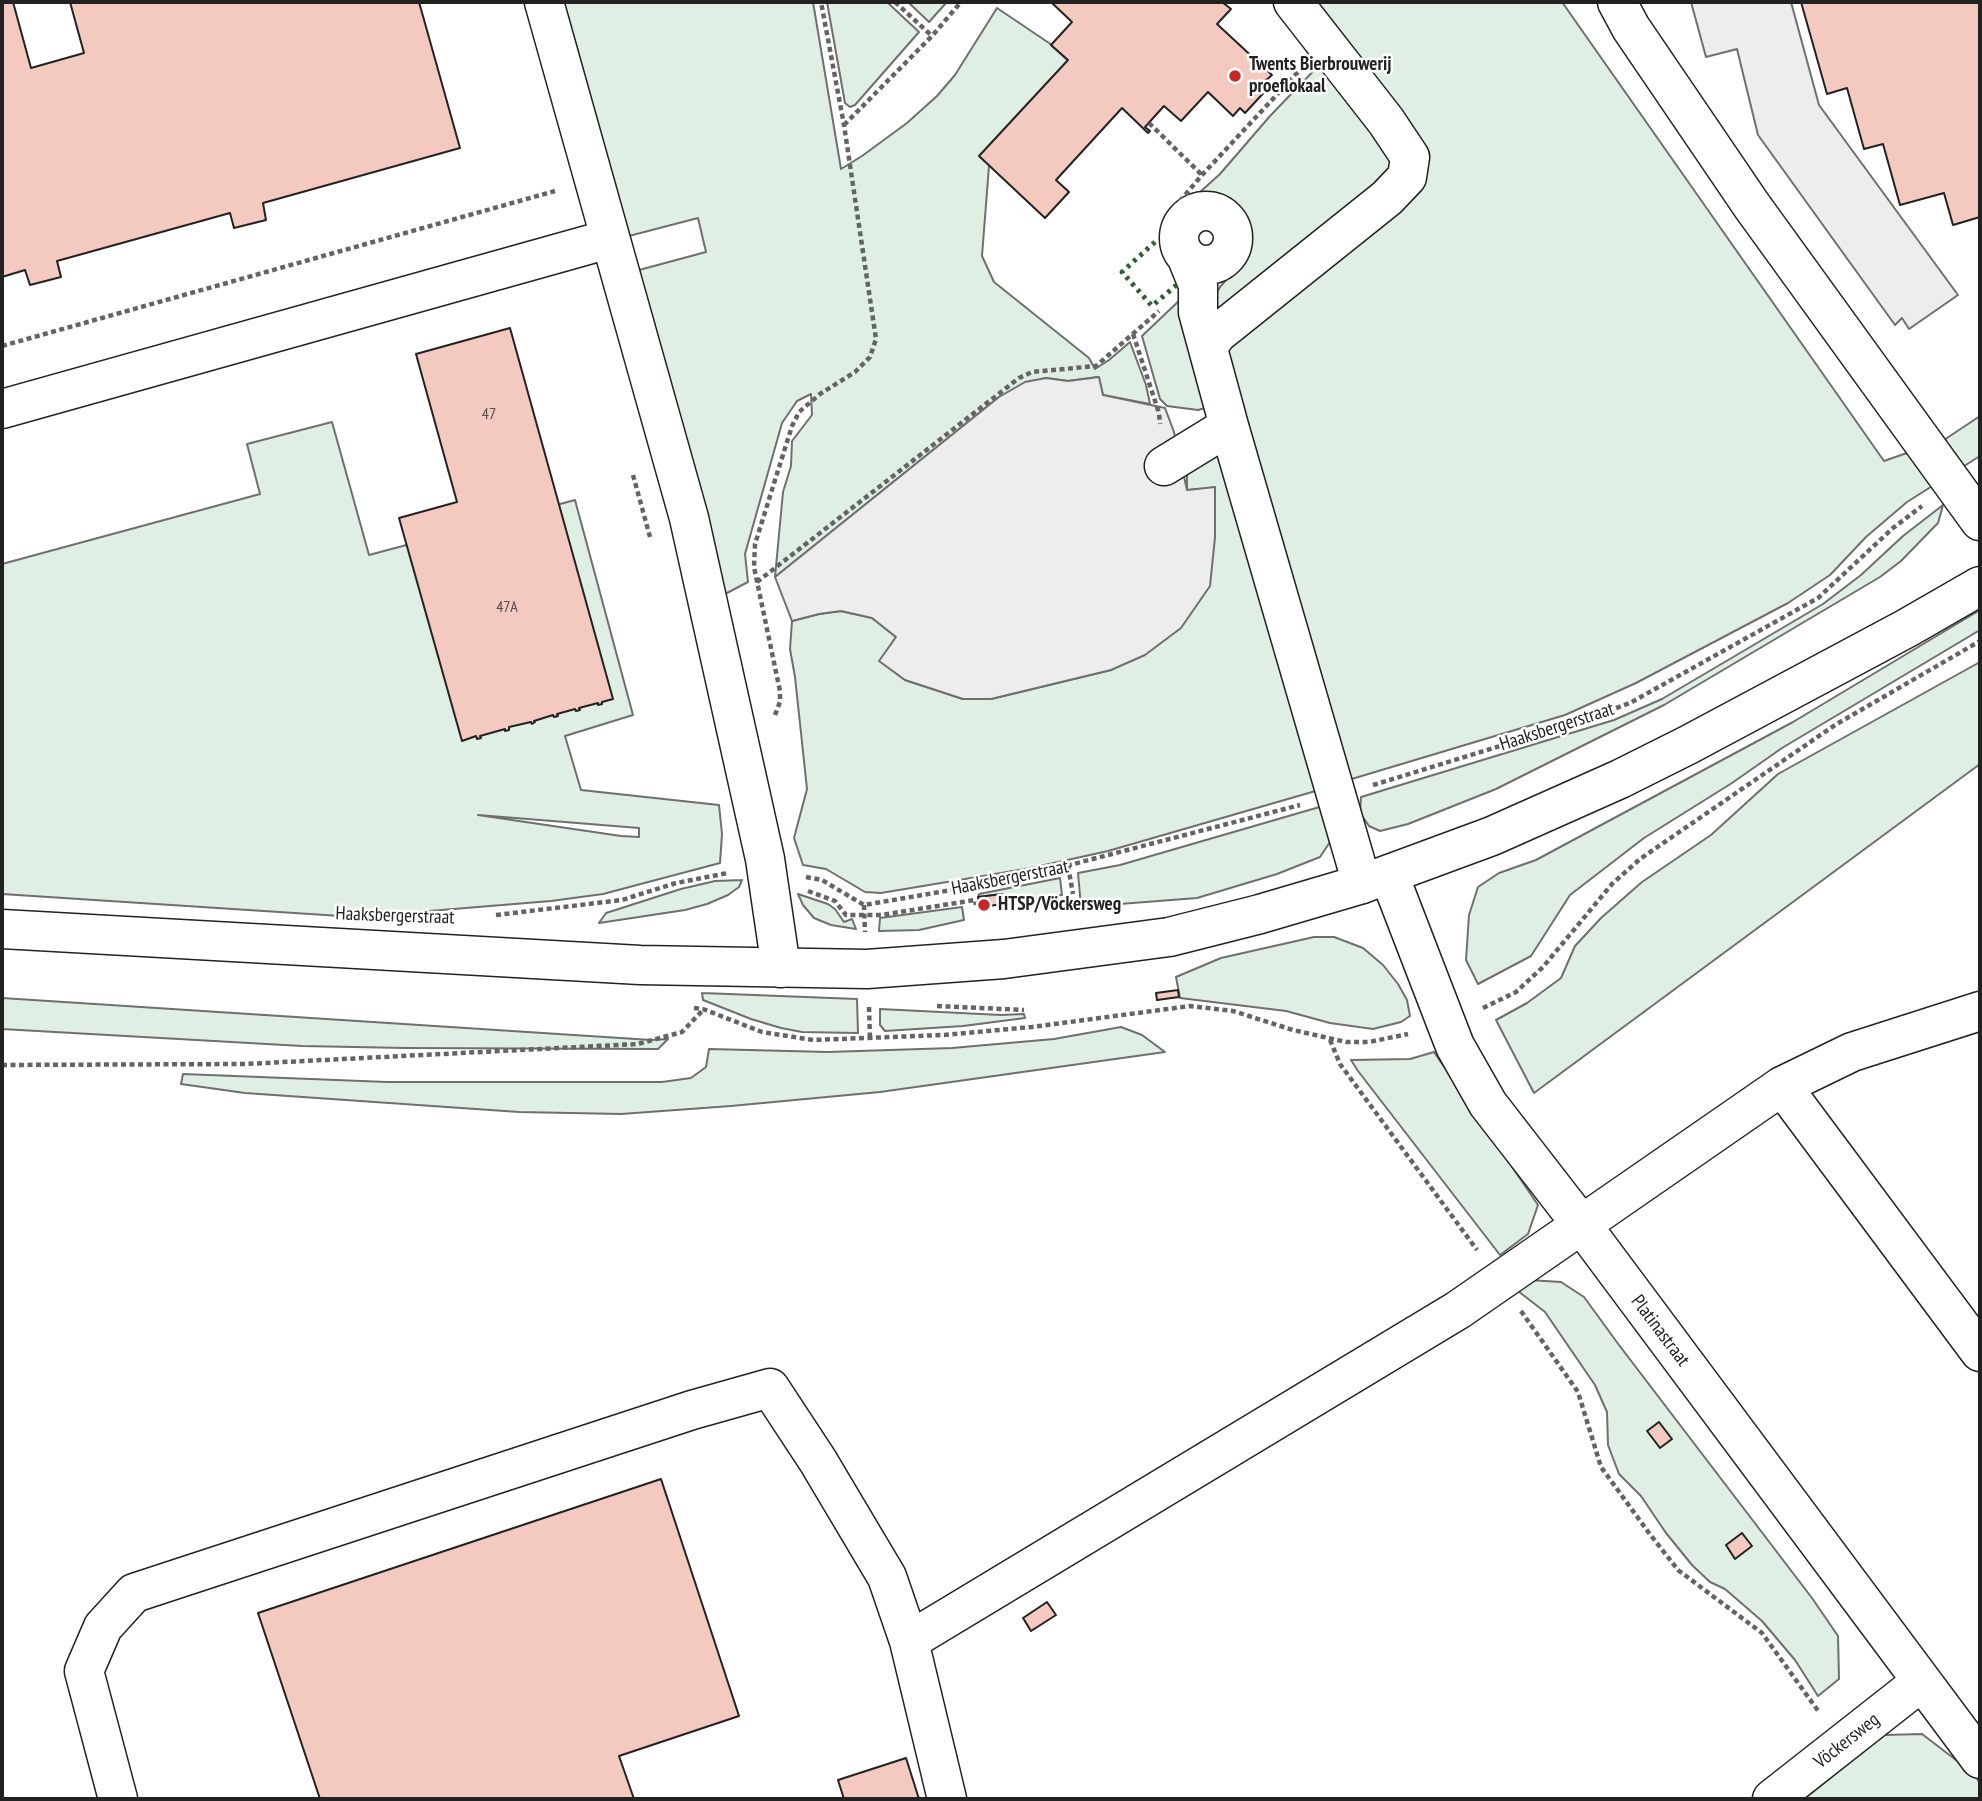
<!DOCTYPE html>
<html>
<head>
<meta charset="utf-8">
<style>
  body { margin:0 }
  #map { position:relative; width:1982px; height:1801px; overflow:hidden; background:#fff; font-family:"PT Sans Narrow",sans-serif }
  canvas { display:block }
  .frame { position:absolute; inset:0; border:4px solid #222; pointer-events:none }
</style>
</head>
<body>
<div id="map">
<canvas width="1982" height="1801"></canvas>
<div class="frame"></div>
</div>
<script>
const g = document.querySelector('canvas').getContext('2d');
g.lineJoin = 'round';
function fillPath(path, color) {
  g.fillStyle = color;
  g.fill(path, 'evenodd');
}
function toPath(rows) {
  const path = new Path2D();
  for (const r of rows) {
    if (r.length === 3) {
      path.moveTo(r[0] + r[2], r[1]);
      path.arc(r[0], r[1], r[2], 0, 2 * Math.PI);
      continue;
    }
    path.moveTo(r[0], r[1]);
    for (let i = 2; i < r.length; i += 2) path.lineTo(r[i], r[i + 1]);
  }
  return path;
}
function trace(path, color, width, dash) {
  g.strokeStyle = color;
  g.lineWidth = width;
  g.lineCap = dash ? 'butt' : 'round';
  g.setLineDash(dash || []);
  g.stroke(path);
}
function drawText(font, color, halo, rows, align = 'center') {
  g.font = font + ' "PT Sans Narrow",sans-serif';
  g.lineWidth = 5;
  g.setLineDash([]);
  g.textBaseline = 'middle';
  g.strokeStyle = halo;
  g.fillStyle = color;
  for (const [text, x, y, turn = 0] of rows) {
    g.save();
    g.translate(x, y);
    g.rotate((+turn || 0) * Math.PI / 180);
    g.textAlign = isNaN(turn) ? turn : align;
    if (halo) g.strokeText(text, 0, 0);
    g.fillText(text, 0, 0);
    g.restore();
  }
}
const green = toPath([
  [564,2,813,2,841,169,862,156,907,123,937,96,955,75,997,8,1049,43,1078,70,989,166,982,256,994,282,1089,358,1095,369,1109,360,1130,342,1146,385,1150,404,1103,395,1098,377,1068,381,1046,378,999,397,775,577,783,492,791,466,792,441,812,415,811,394,797,401,782,423,745,554,748,582,725,594,639,270,706,252,698,218,629,236,564,2],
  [827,2,887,2,919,32,855,105,850,107,845,103,827,2],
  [908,2,945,2,946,3,929,22,908,2],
  [1302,2,1562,2,1884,461,1944,440,1980,416,1980,456,1907,502,1866,537,1830,575,1788,603,1636,683,1565,715,1345,781,1220,343,1409,196,1302,2],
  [1324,60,1398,173,1212,325,1211,303,1220,287,1243,260,1248,246,1247,233,1235,207,1219,198,1199,193,1220,174,1270,116,1324,60],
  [1182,298,1212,406,1198,410,1167,406,1160,399,1142,336,1182,298],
  [332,422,369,555,575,500,633,715,565,736,581,790,719,805,722,834,720,863,603,894,551,901,356,917,2,894,2,564,260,494,247,444,332,422],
  [478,815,639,828,639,837,621,836,478,815],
  [1221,443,1319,790,1108,851,1031,868,881,893,865,892,826,869,803,865,794,838,807,789,795,677,790,649,792,621,819,614,841,611,872,618,896,637,880,661,905,680,963,699,991,699,1111,670,1215,488,1187,490,1187,471,1221,443],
  [1943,505,1938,523,1901,561,1880,577,1664,705,1496,789,1408,824,1380,831,1369,826,1360,813,1361,797,1614,720,1662,699,1823,604,1861,575,1903,536,1943,505],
  [1980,610,1980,630,1782,748,1732,783,1644,838,1570,895,1531,956,1478,984,1466,960,1469,915,1478,887,1499,873,1536,860,1793,722,1980,610],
  [1980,662,1980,764,1534,1093,1496,1020,1527,1003,1561,978,1575,946,1601,918,1642,882,1711,835,1778,774,1980,662],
  [1323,806,1330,842,1320,857,1277,874,1197,898,1081,907,1078,873,1120,865,1323,806],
  [1060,878,1062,895,1003,902,1002,894,978,897,979,894,1060,878],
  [742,880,739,887,728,895,707,904,685,910,599,923,606,913,681,889,715,881,742,880],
  [798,894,828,904,835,909,844,922,852,919,856,929,831,925,814,918,803,905,798,894],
  [962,907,964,920,919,930,879,931,880,918,962,907],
  [1314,937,1334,937,1363,948,1383,965,1398,984,1407,1000,1410,1016,1401,1022,1373,1029,1330,1023,1286,1011,1180,998,1176,977,1221,958,1314,937],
  [702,993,857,999,858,1033,802,1032,781,1028,751,1019,703,1000,702,993],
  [2,998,651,1040,668,1039,658,1049,406,1048,302,1046,2,1029,2,998],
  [880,1009,1001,1015,1024,1014,1025,1018,963,1026,885,1031,880,1025,880,1009],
  [1121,1027,1142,1035,1165,1052,880,1092,731,1106,621,1114,519,1112,418,1105,245,1093,181,1084,183,1074,387,1082,662,1082,691,1078,706,1067,709,1049,828,1052,952,1048,1054,1039,1121,1027],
  [1434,1052,1538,1205,1528,1234,1500,1255,1358,1071,1351,1060,1410,1059,1434,1052],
  [1529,1280,1561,1282,1584,1297,1619,1345,1812,1598,1838,1636,1839,1679,1818,1696,1795,1660,1762,1621,1725,1589,1710,1582,1692,1565,1666,1533,1641,1496,1619,1474,1608,1445,1607,1412,1595,1385,1545,1312,1518,1291,1529,1280],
  [1922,1734,1973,1773,1980,1783,1980,1799,1804,1799,1884,1735,1922,1734]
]);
const parking = toPath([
  [1691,2,1791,2,1819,105,1958,295,1909,329,1902,318,1895,325,1758,135,1737,49,1706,57,1691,2],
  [1099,377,1103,395,1165,408,1174,432,1187,490,1215,487,1215,537,1210,586,1181,628,1145,655,1111,670,991,699,963,699,905,680,879,661,896,637,872,618,841,611,819,614,792,621,775,577,999,397,1025,382,1046,378,1068,381,1099,377]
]);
const building = toPath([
  [2,2,13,2,31,68,84,53,70,2,419,2,460,148,263,203,266,220,234,228,230,213,57,261,61,277,30,285,25,270,2,277,2,2],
  [1051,2,1222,2,1231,9,1217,24,1272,75,1264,82,1269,87,1245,113,1240,108,1233,116,1208,92,1181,121,1164,106,1145,127,1150,131,1148,133,1122,108,1056,180,1069,192,1045,218,979,156,1068,60,1051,45,1072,22,1051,2],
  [1801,2,1980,2,1980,217,1953,225,1944,193,1900,205,1883,144,1864,149,1847,88,1827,94,1801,2],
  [510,328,613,699,602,702,602,704,598,705,598,703,579,708,580,710,576,711,575,709,557,714,558,716,554,717,553,715,534,721,535,722,532,724,531,722,509,727,509,730,505,731,505,729,480,736,481,738,477,739,476,736,462,741,399,518,457,502,416,354,510,328],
  [1002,894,1004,904,980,907,978,897,1002,894],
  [1178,990,1179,997,1157,1000,1156,993,1178,990],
  [1659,1422,1672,1439,1660,1448,1647,1431,1659,1422],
  [661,1479,739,1716,619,1756,634,1799,320,1799,258,1613,661,1479],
  [1742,1533,1752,1546,1735,1559,1726,1545,1742,1533],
  [1047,1602,1056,1615,1031,1631,1023,1618,1047,1602],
  [906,1758,919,1799,844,1799,838,1780,906,1758]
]);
const path = toPath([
  [895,2,932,36],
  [1149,123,1202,175],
  [844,125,932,36,961,2],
  [1169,224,1175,207,1202,175,1298,72],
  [1133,334,1159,413,1160,424],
  [2,346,555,191],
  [633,475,650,537],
  [757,582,1019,378,1032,372,1096,366,1159,311],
  [775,715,780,702,780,691,754,567,755,544,792,426,799,412,820,394,855,372,870,357,876,339,844,125,821,2],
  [1373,785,1582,721,1630,703,1818,598,1893,528,1922,506],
  [1068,866,1073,894],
  [806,877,822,880,864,905,1016,879,1300,805],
  [808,891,835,901,846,915,881,915,975,900,976,905],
  [864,905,865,932],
  [496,915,622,900,676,883,728,873],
  [937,1006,1024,1010],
  [869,1007,870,1038],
  [694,1008,703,1009,762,1032,813,1040,943,1035,1032,1027,1190,1006,1233,1011,1293,1030,1346,1042,1369,1042,1408,1034],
  [1483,1008,1516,992,1543,967,1612,884,1640,859,1835,725,1980,641],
  [1330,1040,1340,1064,1477,1250],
  [2,1065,245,1064,638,1044,682,1032,703,1010],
  [1521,1311,1578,1392,1601,1467,1649,1533,1678,1570,1762,1633,1819,1712]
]);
const minor = toPath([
  [544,2,689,518,765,859,781,968],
  [1617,2,1631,28,1752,206,1980,521],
  [1206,238,27],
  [1187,258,1198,285,1198,312,1229,426,1362,884],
  [1209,345,1217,334,1387,198,1407,177,1410,157,1386,121,1293,2],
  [2,409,609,239],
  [1164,466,1229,426],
  [1389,875,1455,1046,1488,1104,1581,1224,1980,1759],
  [1782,1086,1980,1352],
  [909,1641,1458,1310,1782,1086,1852,1052,1980,1011],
  [118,1799,84,1671,103,1627,134,1593,692,1410,770,1388,818,1461,887,1577,909,1641,947,1799],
  [1772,1799,1921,1682]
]);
const major = toPath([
  [2,929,640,965,867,969,1004,959,1169,937,1260,914,1362,884,1492,836,1620,779,1688,745,1907,628,1980,586]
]);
const hedge = toPath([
  [1155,242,1122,272,1152,306,1179,283]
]);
const markers = [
  [1235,76,7,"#c62828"],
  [984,905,7,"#c62828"]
];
const numberNames = [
  ["47",489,414],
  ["47A",507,607]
];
const poiNames = [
  ["Twents Bierbrouwerij",1249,65],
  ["proeflokaal",1249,87],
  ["HTSP/Vöckersweg",998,905]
];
const streetNames = [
  ["Haaksbergerstraat",1557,727,-18],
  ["Haaksbergerstraat",1010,878,-11],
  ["Haaksbergerstraat",395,916,2],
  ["Platinastraat",1660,1331,53],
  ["Vöckersweg",1847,1741,-38]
];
fillPath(green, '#e0efe3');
trace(green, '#6f6f6f', 2);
fillPath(parking, '#ededed');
trace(parking, '#6f6f6f', 2);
fillPath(building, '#f3c9c0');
trace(building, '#222', 2);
trace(minor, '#222', 41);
trace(major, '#222', 41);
trace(path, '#646464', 4.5, [5, 3.5]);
trace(minor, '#fff', 38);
trace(major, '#fff', 38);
trace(hedge, '#2f5e38', 5, [3.5, 5]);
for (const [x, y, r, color] of markers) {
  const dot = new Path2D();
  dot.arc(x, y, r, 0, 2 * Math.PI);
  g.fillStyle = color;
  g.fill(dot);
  trace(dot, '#fff', 2.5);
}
drawText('16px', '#564c4a', null, numberNames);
drawText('bold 19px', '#222', '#fff', poiNames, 'left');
drawText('19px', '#222', '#fff', streetNames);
</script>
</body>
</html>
